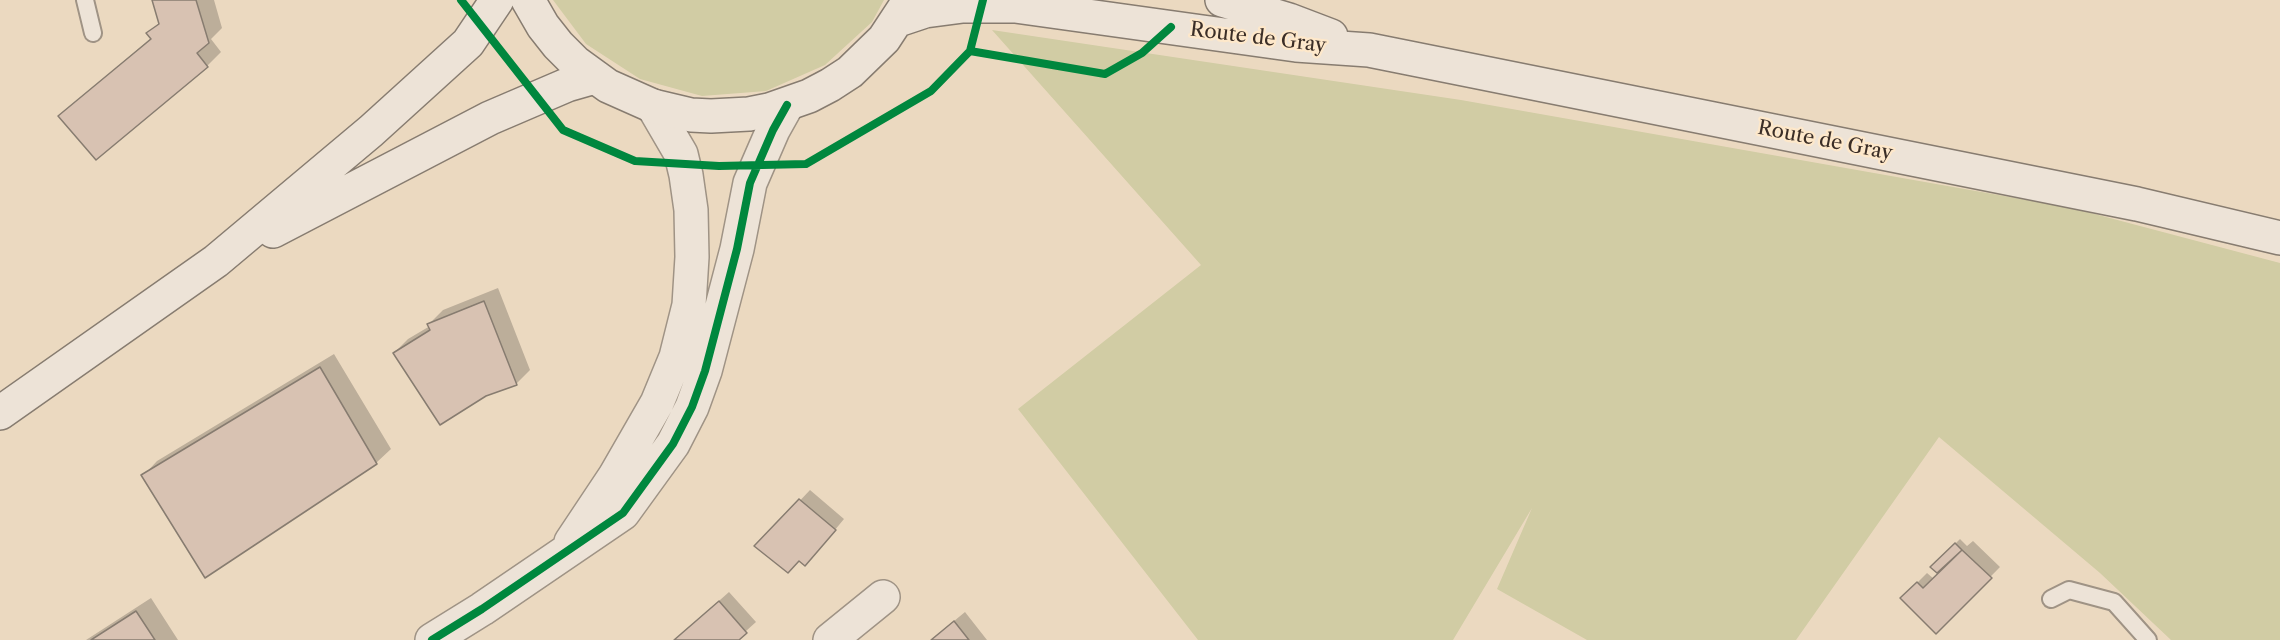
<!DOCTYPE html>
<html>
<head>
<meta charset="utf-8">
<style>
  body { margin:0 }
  canvas { display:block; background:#ebd9c0 }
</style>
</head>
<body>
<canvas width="2280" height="640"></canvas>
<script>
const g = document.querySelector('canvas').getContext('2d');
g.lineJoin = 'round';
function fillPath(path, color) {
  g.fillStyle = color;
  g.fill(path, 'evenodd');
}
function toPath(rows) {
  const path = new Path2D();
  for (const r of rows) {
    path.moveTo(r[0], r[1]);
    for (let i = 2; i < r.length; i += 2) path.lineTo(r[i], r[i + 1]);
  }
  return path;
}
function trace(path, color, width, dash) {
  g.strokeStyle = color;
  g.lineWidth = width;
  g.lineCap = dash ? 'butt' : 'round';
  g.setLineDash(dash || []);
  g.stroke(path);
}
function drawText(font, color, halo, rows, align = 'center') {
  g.font = font + ' "Libre Caslon Text",serif';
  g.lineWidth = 4.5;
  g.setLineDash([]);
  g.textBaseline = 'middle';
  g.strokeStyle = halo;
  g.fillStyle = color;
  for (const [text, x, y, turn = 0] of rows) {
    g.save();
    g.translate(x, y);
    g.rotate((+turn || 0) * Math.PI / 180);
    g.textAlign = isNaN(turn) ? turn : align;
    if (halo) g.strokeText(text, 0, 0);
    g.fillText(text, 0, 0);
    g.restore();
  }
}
const green = toPath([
  [553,0,884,0,872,22,825,65,766,91,702,96,640,79,586,44],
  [992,30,1461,100,2072,208,2280,263,2280,640,2171,640,2100,573,1939,437,1796,640,1587,640,1497,589,1532,508,1453,640,1198,640,1018,409,1201,265]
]);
const shadow = toPath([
  [153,0,214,0,222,28,211,39,221,52,207,66,96,158,60,116,152,37,148,33,160,22],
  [498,288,530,370,516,384,394,353,408,339,430,326,429,324,443,310],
  [334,354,391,449,376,463,143,476,157,461],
  [810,490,844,519,815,554,799,559,757,546],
  [1960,539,1967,546,1973,541,2000,567,1936,632,1902,598,1927,573,1934,579,1939,573,1932,567],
  [729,592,756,622,736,640,675,640],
  [151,598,178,640,86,640],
  [965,612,987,640,931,640]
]);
const building = toPath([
  [152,0,196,0,209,43,197,53,208,67,96,160,58,116,151,39,146,33,159,24,152,0],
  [484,301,517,385,486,396,440,425,393,353,430,330,427,324,484,301],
  [320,367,377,464,205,578,141,475,320,367],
  [799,499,836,530,805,566,799,561,788,573,754,546,799,499],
  [1955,543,1962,550,1937,573,1930,567,1955,543],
  [1962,550,1992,578,1936,634,1900,598,1917,582,1923,588,1962,550],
  [719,601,747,633,739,640,674,640,719,601],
  [136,611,155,640,91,640,136,611],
  [954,621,969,640,931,640,954,621]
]);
const service = toPath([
  [85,0,93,33],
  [2051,599,2069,590,2114,602,2148,640]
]);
const minor = toPath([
  [571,542,615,476,657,403,676,357,689,305,692,257,691,210,686,175,681,154,653,106],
  [432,640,482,609,623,513,673,444,692,407,705,371,737,249,750,183,773,130,787,105],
  [830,640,883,597]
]);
const secondary = toPath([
  [528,0,543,26,558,45,575,62,608,86,653,106,691,115,711,116,749,114,769,110,809,96,830,85,850,72,884,39,909,1],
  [1222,0,1289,20,1331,36],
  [898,20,925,11,963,6,1015,6,1296,45,1369,50,2137,204,2280,238],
  [273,231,490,118,567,85,595,77],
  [0,413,216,261,371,131,468,43,497,0]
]);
const cycleway = toPath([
  [461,0,563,130,635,161,719,166,806,164,931,91,970,51,983,0],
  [970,51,1105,74,1142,53,1171,27],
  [432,640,482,609,623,513,673,444,692,407,705,371,737,249,750,183,773,130,787,105]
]);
const streetNames = [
  ["Route de Gray",1258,38,7],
  ["Route de Gray",1825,141,11]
];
fillPath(green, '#d1cca4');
fillPath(shadow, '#0003');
fillPath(building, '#d8c2b2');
trace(building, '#877c70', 1.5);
trace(service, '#9f9385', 20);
trace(minor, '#9f9385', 36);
trace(secondary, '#877c70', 36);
trace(service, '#ede3d7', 16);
trace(minor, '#ede3d7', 33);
trace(secondary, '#ede3d7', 33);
trace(cycleway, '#00873e', 8);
drawText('20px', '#3b2e27', '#fee8ca', streetNames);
</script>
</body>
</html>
